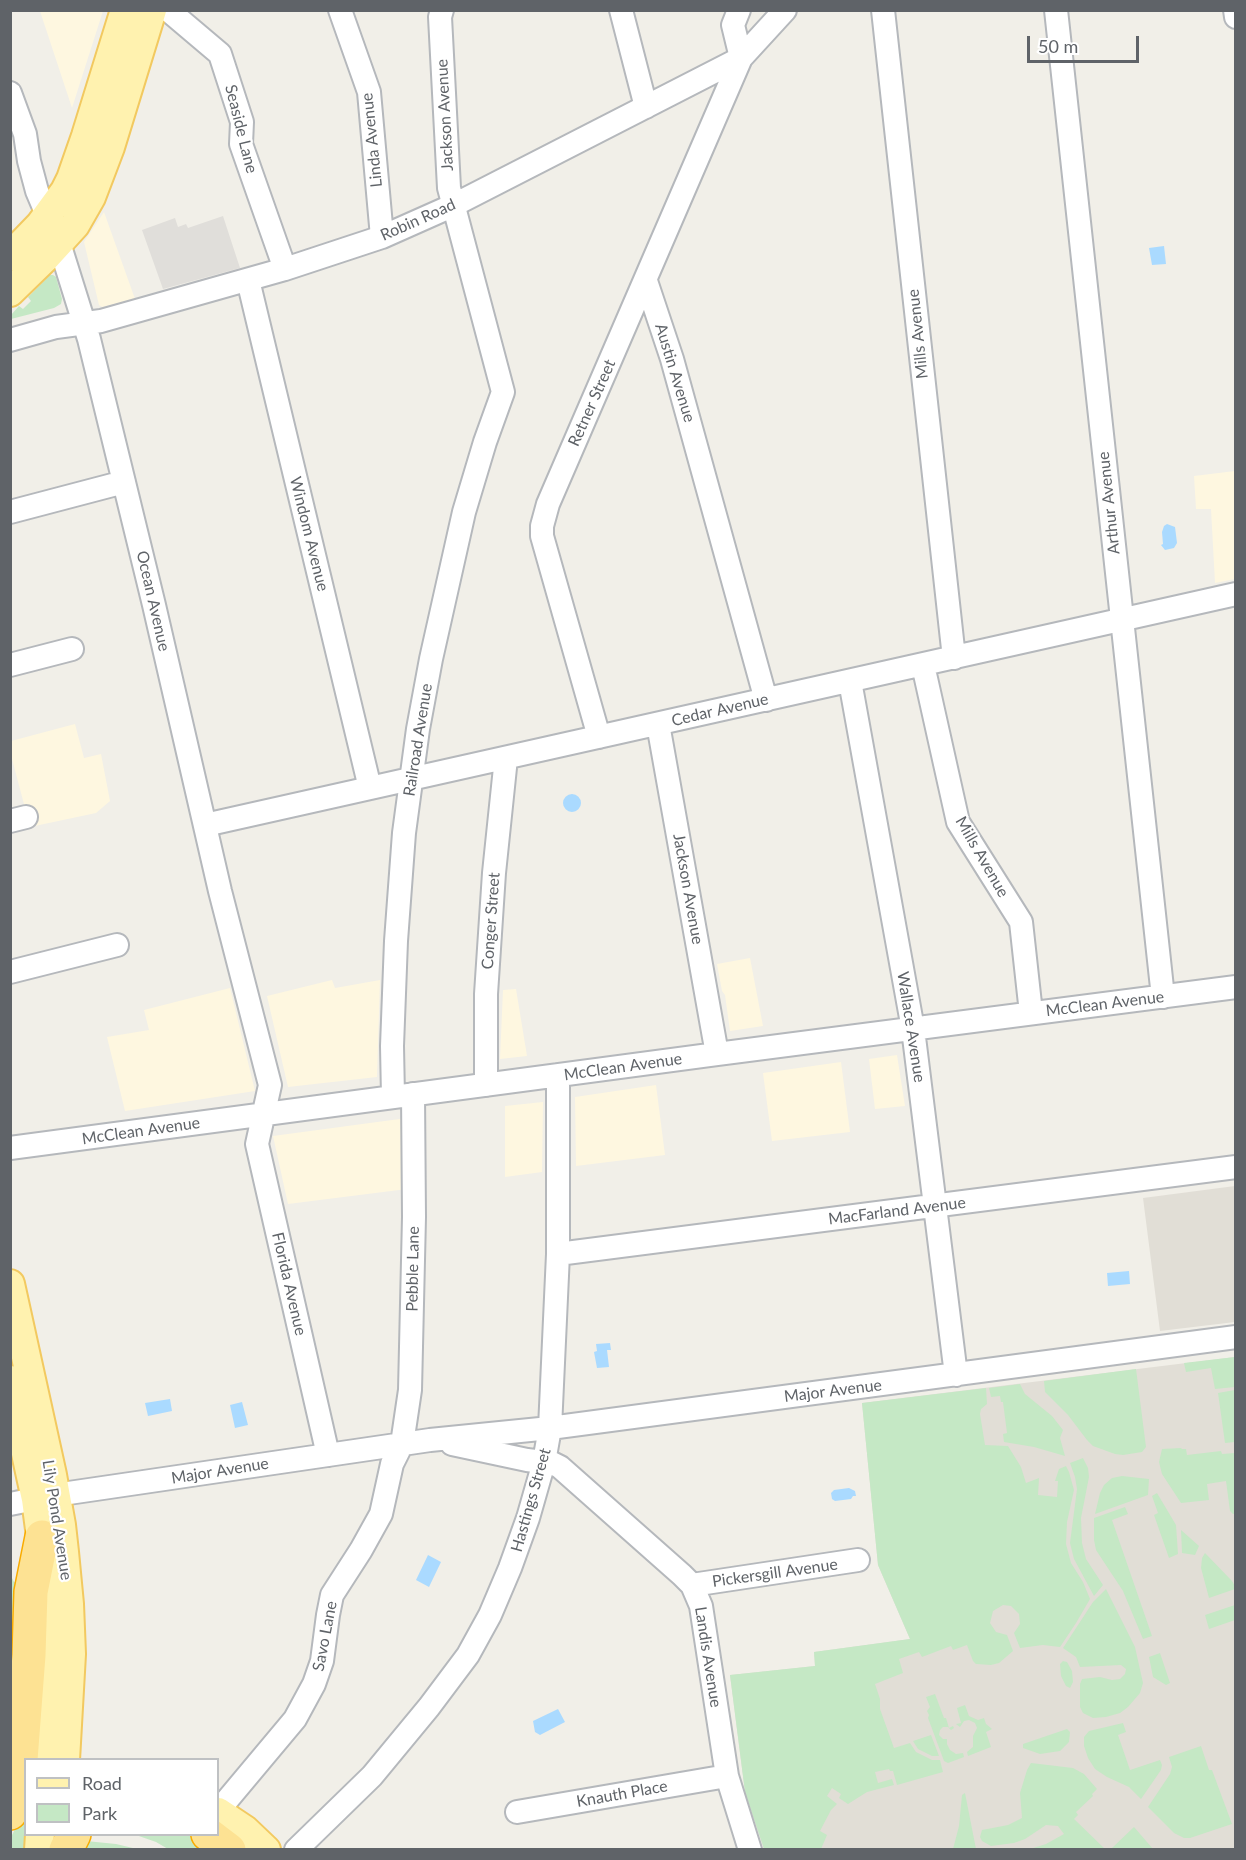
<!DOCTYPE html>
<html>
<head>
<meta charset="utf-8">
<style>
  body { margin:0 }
  #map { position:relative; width:1246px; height:1860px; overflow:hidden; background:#f1efe8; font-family:Lato,sans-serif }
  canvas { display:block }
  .frame { position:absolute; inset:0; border:12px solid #5f6368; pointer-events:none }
  .legend { position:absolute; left:24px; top:1758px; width:195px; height:78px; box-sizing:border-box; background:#fff; border:2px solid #bfc1c3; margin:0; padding:8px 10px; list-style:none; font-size:18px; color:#5f6368 }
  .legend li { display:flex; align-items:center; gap:12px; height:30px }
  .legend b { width:30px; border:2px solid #bfc1c3 }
  .scale { position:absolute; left:1027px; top:36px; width:112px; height:27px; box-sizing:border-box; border:3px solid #5f6368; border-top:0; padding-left:8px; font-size:18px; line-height:21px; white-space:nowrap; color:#5f6368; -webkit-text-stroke:4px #fff; paint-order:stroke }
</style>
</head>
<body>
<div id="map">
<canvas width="1246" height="1860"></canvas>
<div class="frame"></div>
<ul class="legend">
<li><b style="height:8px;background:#fff2af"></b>Road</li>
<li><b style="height:16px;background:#c5e8c5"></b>Park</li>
</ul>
<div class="scale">50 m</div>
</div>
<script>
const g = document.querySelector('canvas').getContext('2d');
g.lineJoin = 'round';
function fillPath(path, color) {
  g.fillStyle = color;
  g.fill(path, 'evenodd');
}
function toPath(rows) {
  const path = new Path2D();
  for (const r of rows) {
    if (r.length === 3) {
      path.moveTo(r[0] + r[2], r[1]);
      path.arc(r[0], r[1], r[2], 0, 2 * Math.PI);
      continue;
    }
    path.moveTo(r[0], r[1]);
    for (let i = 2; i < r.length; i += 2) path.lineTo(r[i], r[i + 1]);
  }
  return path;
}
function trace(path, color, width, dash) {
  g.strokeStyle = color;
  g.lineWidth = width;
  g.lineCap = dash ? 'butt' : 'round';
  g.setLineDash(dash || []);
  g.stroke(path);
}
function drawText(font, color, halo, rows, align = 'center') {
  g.font = font + ' Lato,sans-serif';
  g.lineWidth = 4.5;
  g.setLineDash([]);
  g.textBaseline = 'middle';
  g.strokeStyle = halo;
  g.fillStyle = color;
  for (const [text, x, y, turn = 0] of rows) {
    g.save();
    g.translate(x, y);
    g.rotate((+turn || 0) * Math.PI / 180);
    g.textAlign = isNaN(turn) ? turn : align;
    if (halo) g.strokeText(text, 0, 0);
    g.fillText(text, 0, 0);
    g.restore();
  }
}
const commercial = toPath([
  [40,11,103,11,72,108],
  [104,212,135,299,102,307,99,305,84,242],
  [1235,471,1235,579,1215,583,1211,509,1196,509,1194,476],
  [75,724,84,758,101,754,110,801,96,813,30,827,11,755,11,741],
  [750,958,763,1026,730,1031,725,995,722,991,717,964],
  [332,980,335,988,380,980,377,1077,288,1087,267,996],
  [230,988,255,1091,125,1111,107,1037,149,1030,144,1010],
  [516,989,527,1056,500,1059,503,990],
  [897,1055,905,1106,875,1109,869,1059],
  [841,1062,850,1132,772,1141,763,1073],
  [656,1085,665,1155,576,1166,575,1097],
  [543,1102,542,1172,505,1177,505,1106],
  [407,1118,407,1189,288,1204,273,1136]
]);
const industrial = toPath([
  [223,216,240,268,163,289,142,230,175,218,178,227,186,224,188,228]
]);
const education = toPath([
  [1235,1186,1235,1322,1160,1331,1143,1198],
  [1235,1357,1235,1849,764,1849,745,1792,730,1675,815,1666,814,1652,910,1639,878,1565,862,1403]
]);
const green = toPath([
  [50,275,53,275,56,277,62,299,61,304,54,308,11,319,11,315,19,306,23,309,31,301,28,297],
  [1235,1357,1235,1387,1215,1389,1211,1368,1186,1372,1184,1363],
  [1136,1369,1146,1447,1142,1452,1123,1455,1115,1454,1093,1446,1087,1440,1068,1415,1045,1392,1044,1381],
  [1020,1384,1025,1394,1052,1416,1063,1430,1060,1438,1065,1456,1034,1447,1004,1442,1003,1434,1007,1433,1003,1402,1001,1402,1000,1396,991,1397,989,1388],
  [986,1388,987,1404,981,1409,980,1414,985,1445,1008,1446,1021,1467,1026,1483,1039,1478,1038,1495,1057,1497,1058,1481,1055,1481,1059,1469,1066,1466,1069,1472,1074,1490,1067,1522,1066,1544,1071,1563,1083,1582,1090,1599,1076,1623,1060,1647,1043,1645,1020,1648,1014,1633,1020,1624,1019,1614,1011,1606,1003,1605,993,1611,990,1623,996,1632,1007,1635,1013,1651,999,1663,991,1665,976,1664,973,1661,967,1645,953,1650,951,1646,922,1657,919,1652,899,1659,903,1673,875,1684,880,1699,880,1709,894,1748,910,1743,916,1752,932,1760,940,1760,943,1772,897,1785,893,1771,890,1771,889,1769,875,1772,878,1783,892,1779,894,1785,867,1792,848,1804,839,1798,841,1794,832,1788,827,1796,837,1804,831,1810,820,1831,827,1835,821,1849,764,1849,745,1792,730,1675,815,1666,814,1652,910,1639,878,1565,862,1403],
  [1235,1390,1235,1442,1225,1443,1218,1393],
  [1181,1448,1182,1449,1186,1449,1187,1455,1221,1451,1222,1454,1235,1453,1235,1514,1233,1514,1230,1511,1226,1481,1207,1484,1209,1500,1181,1503,1162,1474,1159,1462,1162,1449],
  [1083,1458,1088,1468,1089,1477,1081,1518,1082,1543,1086,1559,1103,1585,1094,1596,1074,1559,1070,1543,1077,1489,1075,1477,1070,1463],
  [1122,1476,1149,1479,1148,1495,1095,1514,1100,1493,1104,1485,1112,1478],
  [1157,1493,1176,1525,1178,1554,1169,1558,1154,1515,1158,1513,1152,1496],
  [1125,1507,1128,1514,1112,1520,1152,1636,1143,1639,1123,1591,1096,1550,1094,1540,1094,1518],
  [1181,1530,1199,1546,1195,1555,1182,1553],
  [1205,1553,1232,1581,1235,1586,1235,1589,1209,1598,1201,1568,1202,1558],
  [11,1576,14,1582,23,1583,11,1733],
  [1106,1589,1135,1647,1143,1683,1140,1693,1128,1707,1120,1713,1106,1717,1093,1718,1083,1713,1080,1707,1080,1684,1082,1679,1100,1677,1112,1680,1120,1679,1125,1674,1126,1669,1121,1665,1080,1667,1076,1657,1063,1648,1093,1602],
  [1235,1605,1235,1620,1209,1629,1205,1615],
  [1160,1653,1170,1683,1166,1685,1153,1677,1149,1657],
  [1063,1661,1067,1662,1072,1671,1073,1682,1070,1688,1066,1686,1061,1676,1060,1664],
  [935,1694,944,1718,946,1718,949,1728,953,1726,954,1728,951,1730,948,1727,943,1727,940,1730,939,1735,943,1739,947,1739,947,1744,950,1750,956,1754,963,1753,964,1757,948,1763,944,1761,928,1718,929,1715,927,1711,930,1707,926,1697],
  [965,1705,969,1716,978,1720,984,1718,986,1724,992,1729,986,1732,991,1747,968,1756,967,1752,973,1747,973,1736,977,1728,975,1723,969,1720,964,1721,960,1727,956,1724,961,1723,957,1708],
  [1123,1723,1126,1732,1118,1735,1130,1770,1160,1760,1162,1765,1161,1770,1141,1799,1129,1787,1107,1777,1095,1769,1088,1758,1084,1746,1084,1737,1089,1731],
  [1067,1729,1070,1732,1069,1742,1060,1751,1040,1754,1023,1748,1023,1744],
  [931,1735,939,1756,932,1756,918,1749,913,1741],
  [1201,1746,1209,1770,1212,1770,1232,1824,1190,1838,1184,1838,1174,1833,1148,1807,1170,1774,1172,1767,1169,1757],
  [1031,1763,1073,1768,1084,1774,1097,1789,1092,1794,1093,1796,1076,1812,1078,1815,1074,1819,1105,1849,1030,1849,1046,1844,1064,1834,1058,1826,1046,1825,1025,1839,1014,1843,991,1846,982,1841,980,1837,982,1830,1008,1825,1022,1818,1020,1793,1027,1770],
  [965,1793,976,1849,953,1849,959,1826,962,1795],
  [25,1810,26,1849,11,1850,11,1837],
  [1134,1827,1153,1849,1113,1849,1112,1848],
  [136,1835,189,1835,213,1849,168,1849,156,1842],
  [86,1841,116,1844,137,1849,84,1850]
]);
const water = toPath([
  [1164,246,1166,264,1152,265,1149,248],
  [1167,524,1175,527,1177,543,1174,548,1165,550,1161,545,1163,544,1162,532,1164,526],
  [572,803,9],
  [1129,1271,1130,1284,1108,1286,1107,1273],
  [610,1343,611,1350,607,1350,609,1367,597,1368,594,1352,597,1351,596,1344],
  [170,1399,172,1411,148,1416,145,1403],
  [242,1402,248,1425,235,1428,230,1405],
  [849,1488,855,1491,856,1496,853,1496,851,1499,835,1501,832,1499,831,1493,834,1490],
  [428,1555,441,1562,429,1587,416,1580],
  [558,1709,565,1722,540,1735,535,1732,533,1721]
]);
const minor = toPath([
  [168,10,220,54,242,122,241,144,285,269],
  [340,10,369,92,382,237],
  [621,10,646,107],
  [883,10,954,658],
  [1056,10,1163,997],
  [1235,10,1236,17],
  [10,93,25,134,29,161,37,191,59,243,89,339,154,605,220,891,270,1085,257,1144,328,1455],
  [248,280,370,788],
  [646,281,672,359,766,700],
  [10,340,56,327,101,321,285,269,382,237,454,205,741,58,785,10],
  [10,512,124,482],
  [10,665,72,649],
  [923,665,958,822,1021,922,1031,1013],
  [850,681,913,1029,956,1375],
  [658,724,717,1054],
  [599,737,542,536,542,526,548,504,741,58,733,25,739,10],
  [10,821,26,817],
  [205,825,1236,594],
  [10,972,117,945],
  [486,1085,486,994,494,873,506,758],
  [393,1097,392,1046,396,941,404,833,418,729,431,659,464,512,485,442,503,392,449,188,440,17,442,10],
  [10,1148,717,1054,1236,987],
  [558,1254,1236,1167],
  [452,1444,527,1460,552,1463,560,1467,682,1575,692,1585,701,1606,727,1776,750,1850],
  [10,1504,55,1495,430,1440,550,1428,1236,1337],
  [692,1585,858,1560],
  [218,1811,295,1719,314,1684,322,1661,328,1615,332,1595,361,1550,381,1514,392,1464,402,1444,410,1390,414,1217,413,1094],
  [517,1812,727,1776],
  [296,1850,372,1776,429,1707,468,1655,490,1615,510,1568,528,1518,544,1462,550,1428,558,1254,558,1075]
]);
const major = toPath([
  [10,256,40,225,65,191,71,179,86,136,125,10],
  [10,292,44,259,75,225,91,197,110,147,152,10],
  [10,1284,52,1475,61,1525,64,1552,69,1604,71,1654,65,1760],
  [10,1380,36,1499,46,1575,50,1651,45,1760],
  [218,1812,245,1830,266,1850],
  [39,1850,40,1834]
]);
const highway = toPath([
  [10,1813,19,1786,29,1655,31,1592,42,1537],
  [208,1834,229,1850],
  [66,1850,74,1834]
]);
const streetNames = [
  ["Jackson Avenue",445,115,-93],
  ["Seaside Lane",241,129,76],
  ["Linda Avenue",372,140,-96],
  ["Robin Road",418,220,-24],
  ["Mills Avenue",918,334,-96],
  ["Austin Avenue",675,373,73],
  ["Retner Street",592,403,-66],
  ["Arthur Avenue",1109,503,-96],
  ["Windom Avenue",309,534,76],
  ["Ocean Avenue",153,601,77],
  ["Cedar Avenue",720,710,-13],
  ["Railroad Avenue",418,740,-81],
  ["Mills Avenue",982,857,60],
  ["Jackson Avenue",688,889,80],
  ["Conger Street",491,921,-86],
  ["McClean Avenue",1105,1004,-7],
  ["Wallace Avenue",911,1027,81],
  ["McClean Avenue",623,1067,-8],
  ["McClean Avenue",141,1131,-8],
  ["MacFarland Avenue",897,1211,-7],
  ["Pebble Lane",413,1269,-89],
  ["Florida Avenue",289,1284,77],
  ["Major Avenue",833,1391,-7],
  ["Major Avenue",220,1471,-9],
  ["Hastings Street",531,1500,-74],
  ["Lily Pond Avenue",57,1520,81],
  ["Pickersgill Avenue",775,1573,-8],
  ["Savo Lane",325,1636,-79],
  ["Landis Avenue",708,1657,81],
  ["Knauth Place",622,1794,-10]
];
fillPath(commercial, '#fef7e0');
fillPath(industrial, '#e0deda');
fillPath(education, '#e1ded6');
fillPath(green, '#c5e8c5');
fillPath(water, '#aadaff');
trace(minor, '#b5b8bc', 26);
trace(major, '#f2c960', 32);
trace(highway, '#f9ab00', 36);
trace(minor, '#fff', 22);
trace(major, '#fff2af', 28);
trace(highway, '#fde293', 33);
drawText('16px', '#5f6368', '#fff', streetNames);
</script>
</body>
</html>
